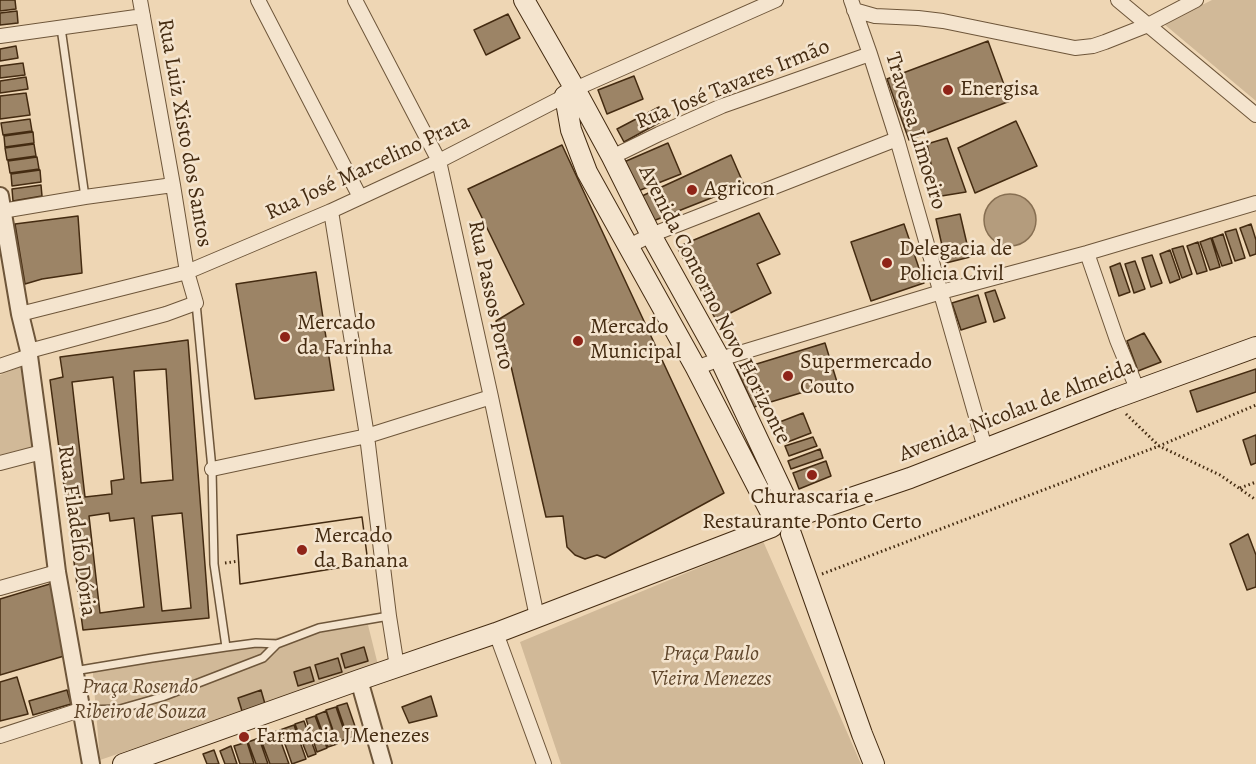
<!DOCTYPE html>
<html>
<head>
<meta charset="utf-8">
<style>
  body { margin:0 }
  canvas { display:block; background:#eed6b4 }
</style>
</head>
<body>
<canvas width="1256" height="764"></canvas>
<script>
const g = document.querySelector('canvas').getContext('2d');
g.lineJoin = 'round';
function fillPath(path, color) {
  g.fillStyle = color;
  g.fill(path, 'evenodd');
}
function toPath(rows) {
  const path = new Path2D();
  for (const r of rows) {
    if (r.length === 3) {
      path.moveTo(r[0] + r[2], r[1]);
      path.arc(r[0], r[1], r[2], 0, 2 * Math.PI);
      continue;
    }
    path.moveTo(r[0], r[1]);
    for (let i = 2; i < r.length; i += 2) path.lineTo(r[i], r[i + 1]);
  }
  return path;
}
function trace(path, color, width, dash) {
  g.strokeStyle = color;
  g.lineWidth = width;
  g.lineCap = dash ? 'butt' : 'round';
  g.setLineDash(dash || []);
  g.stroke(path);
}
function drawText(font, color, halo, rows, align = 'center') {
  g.font = font + ' Alegreya,serif';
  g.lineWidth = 5;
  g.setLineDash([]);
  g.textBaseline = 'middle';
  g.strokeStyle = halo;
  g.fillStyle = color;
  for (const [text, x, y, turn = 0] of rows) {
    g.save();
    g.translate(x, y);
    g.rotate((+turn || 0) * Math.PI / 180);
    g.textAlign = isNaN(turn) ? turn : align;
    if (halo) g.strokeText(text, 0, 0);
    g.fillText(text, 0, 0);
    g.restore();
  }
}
const green = toPath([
  [1212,0,1256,0,1256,101,1164,24],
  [25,365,32,447,0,455,0,375],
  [763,541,861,764,561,764,520,642],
  [368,625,378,665,100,760,92,663]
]);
const water = toPath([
  [1010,220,26]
]);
const building = toPath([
  [0,0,15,0,16,9,0,11,0,0],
  [17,11,18,23,0,25,0,13,17,11],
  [508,14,520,38,486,55,474,30,508,14],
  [988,41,1010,101,909,140,887,79,988,41],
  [16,46,18,58,0,61,0,49,16,46],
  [23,63,25,75,0,78,0,66,23,63],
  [634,76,643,99,607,114,598,90,634,76],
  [26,77,28,89,0,93,0,81,26,77],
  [26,93,30,115,0,119,0,96,26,93],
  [659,107,666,119,624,142,617,129,659,107],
  [30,119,32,131,3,135,1,123,30,119],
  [1016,121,1037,166,975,193,958,148,1016,121],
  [33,132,34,143,5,147,4,136,33,132],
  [947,138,966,192,929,198,924,178,933,174,927,144,947,138],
  [668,143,681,174,638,191,624,162,668,143],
  [34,144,36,156,7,160,5,148,34,144],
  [562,145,724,493,605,558,597,555,585,559,575,555,567,547,563,516,546,517,510,362,496,321,524,304,468,189,562,145],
  [731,155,744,185,653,221,642,196,731,155],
  [37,157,39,169,10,173,8,161,37,157],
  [40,170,41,182,12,186,11,174,40,170],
  [41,185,42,196,13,201,12,189,41,185],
  [759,213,780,254,757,264,771,293,716,320,677,247,759,213],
  [960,214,970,257,946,263,936,219,960,214],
  [78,216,82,273,42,279,25,284,15,224,78,216],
  [904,224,924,283,871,301,851,242,904,224],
  [1251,224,1256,240,1256,254,1250,256,1240,228,1251,224],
  [1236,229,1245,258,1235,261,1225,232,1236,229],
  [1223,234,1232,263,1222,266,1212,238,1223,234],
  [1211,238,1220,267,1210,270,1200,242,1211,238],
  [1198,242,1207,271,1197,274,1187,246,1198,242],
  [1183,246,1192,274,1182,278,1172,249,1183,246],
  [1170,250,1180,279,1170,283,1160,254,1170,250],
  [1152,255,1162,283,1151,287,1142,258,1152,255],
  [1135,261,1145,289,1134,293,1125,264,1135,261],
  [1120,263,1130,292,1119,296,1110,267,1120,263],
  [316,272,334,390,255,399,236,284,316,272],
  [995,290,1005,318,994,322,985,293,995,290],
  [978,295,986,322,961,330,952,303,978,295],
  [1144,333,1161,362,1138,371,1127,341,1144,333],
  [188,340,209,618,83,630,50,380,63,377,60,357,188,340],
  [166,369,173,480,141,483,134,371,166,369],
  [113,377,124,479,111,481,112,494,85,497,72,382,113,377],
  [109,513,110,521,134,518,144,607,100,613,89,516,109,513],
  [182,513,191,608,162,611,152,516,182,513],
  [825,343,837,382,754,407,737,370,825,343],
  [1256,369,1256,392,1197,412,1190,391,1256,369],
  [803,413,811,433,785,443,777,423,803,413],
  [1256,435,1256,463,1251,465,1243,440,1256,435],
  [813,437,817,446,789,456,785,446,813,437],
  [820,449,823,458,791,469,788,461,820,449],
  [826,461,831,476,799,489,793,473,826,461],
  [362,517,368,563,240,584,237,535,362,517],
  [362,517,368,563,240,584,237,535,362,517],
  [1248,534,1256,555,1256,587,1247,590,1230,544,1248,534],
  [53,583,64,656,0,675,0,599,53,583],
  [364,647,368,661,345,668,341,654,364,647],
  [338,658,342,672,319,679,315,665,338,658],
  [310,667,314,681,298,686,294,672,310,667],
  [17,677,28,714,0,721,0,682,17,677],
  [67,690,71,704,33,715,29,701,67,690],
  [261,690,265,704,242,711,238,698,261,690],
  [431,696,437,716,409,723,402,707,431,696],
  [347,703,358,735,348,738,337,706,347,703],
  [336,707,347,739,337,742,326,710,336,707],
  [326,711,337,744,328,747,316,715,326,711],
  [315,716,327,748,317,752,306,719,315,716],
  [304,721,316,754,308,757,295,724,304,721],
  [294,725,306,759,292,764,280,730,294,725],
  [277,731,289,764,270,764,260,737,277,731],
  [259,738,268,764,256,764,248,742,259,738],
  [247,742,254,764,240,764,234,746,247,742],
  [231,746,237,764,225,764,220,751,231,746],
  [214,750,219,764,207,764,203,754,214,750]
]);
const path = toPath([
  [1126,414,1159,446,1220,475,1256,500],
  [1240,488,1256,482],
  [225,563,239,561],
  [822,574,1159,446,1256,405]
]);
const service = toPath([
  [61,28,85,197],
  [196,303,212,469,214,564,226,647],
  [74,671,152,658,226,647,256,643,277,644,319,628,389,616],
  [82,710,120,709,162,697,263,658,277,644]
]);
const minor = toPath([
  [258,0,360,197],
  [355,0,439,161,491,397,537,617],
  [851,0,870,54,897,139,985,448],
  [1118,0,1256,115],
  [854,10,875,16,918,18,943,21,1075,48,1093,46,1105,42,1148,25,1196,0],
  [0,36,143,16],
  [575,89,776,0],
  [612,157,659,134,722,106,870,54],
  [2,211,85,197,173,185],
  [331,211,367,436,389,616,397,667],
  [627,247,651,235,897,139],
  [1087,253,1117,340,1138,391],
  [20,314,187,272,331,211,439,161,565,96],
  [29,351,166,314,196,303,187,272,173,185,140,0],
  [0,366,29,356],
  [696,368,720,359,941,292,1087,253,1256,203],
  [0,463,42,452],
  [212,469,367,436,491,397],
  [0,588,57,572],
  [496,633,544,764],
  [0,736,80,710]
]);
const tertiary = toPath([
  [0,196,20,314,29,351,29,356,42,452,57,572,91,764],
  [359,680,383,764]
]);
const secondary = toPath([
  [524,0,575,89,612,157,651,235,720,359,793,514],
  [575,89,565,96,571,130,587,172,696,368,773,517],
  [795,517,910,478,1113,399,1256,347],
  [791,534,862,734,874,764],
  [123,764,359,680,496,633,772,527]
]);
const markers = [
  [948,90,6,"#8f2418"],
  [692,190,6,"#8f2418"],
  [887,263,6,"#8f2418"],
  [285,337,6,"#8f2418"],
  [578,341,6,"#8f2418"],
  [788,376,6,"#8f2418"],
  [812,475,6,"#8f2418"],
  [302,550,6,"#8f2418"],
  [244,737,6,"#8f2418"]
];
const streetNames = [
  ["Rua José Tavares Irmão",733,85,-22],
  ["Travessa Limoeiro",915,131,73],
  ["Rua Luiz Xisto dos Santos",184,133,80],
  ["Rua José Marcelino Prata",368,168,-25],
  ["Rua Passos Porto",490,295,78],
  ["Avenida Contorno Novo Horizonte",714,305,63],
  ["Avenida Nicolau de Almeida",1017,411,-21],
  ["Rua Filadelfo Dória",76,531,82]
];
const poiNames = [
  ["Energisa",960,90],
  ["Agricon",704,190],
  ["Delegacia de",899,250],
  ["Policia Civil",899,275],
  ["Mercado",297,324],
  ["da Farinha",297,349],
  ["Mercado",590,328],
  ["Municipal",590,353],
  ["Supermercado",800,363],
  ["Couto",800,388],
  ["Churascaria e",812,498,"center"],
  ["Restaurante Ponto Certo",812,523,"center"],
  ["Mercado",314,537],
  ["da Banana",314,562],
  ["Farmácia JMenezes",256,737]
];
const parkNames = [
  ["Praça Paulo",711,655],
  ["Vieira Menezes",711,680],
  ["Praça Rosendo",140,688],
  ["Ribeiro de Souza",140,713]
];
fillPath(green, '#d1b998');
fillPath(water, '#b49c7d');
trace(water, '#876f52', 1.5);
fillPath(building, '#9c8466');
trace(building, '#442b11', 1.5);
trace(service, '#6e563a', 10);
trace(minor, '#6e563a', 16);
trace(tertiary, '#6e563a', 20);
trace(secondary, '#442b11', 22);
trace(path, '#442b11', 3, [1.5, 3]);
trace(service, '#f4e4ce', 7);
trace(minor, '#f4e4ce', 14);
trace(tertiary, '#f4e4ce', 16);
trace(secondary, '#f4e4ce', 20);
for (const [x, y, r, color] of markers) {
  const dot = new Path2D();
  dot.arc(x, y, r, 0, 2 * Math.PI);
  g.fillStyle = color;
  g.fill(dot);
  trace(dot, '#f4e4ce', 2);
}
drawText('22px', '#442b11', '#f4e4ce', streetNames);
drawText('22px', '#442b11', '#f4e4ce', poiNames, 'left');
drawText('italic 22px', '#60472c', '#f4e4ce', parkNames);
</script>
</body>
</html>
